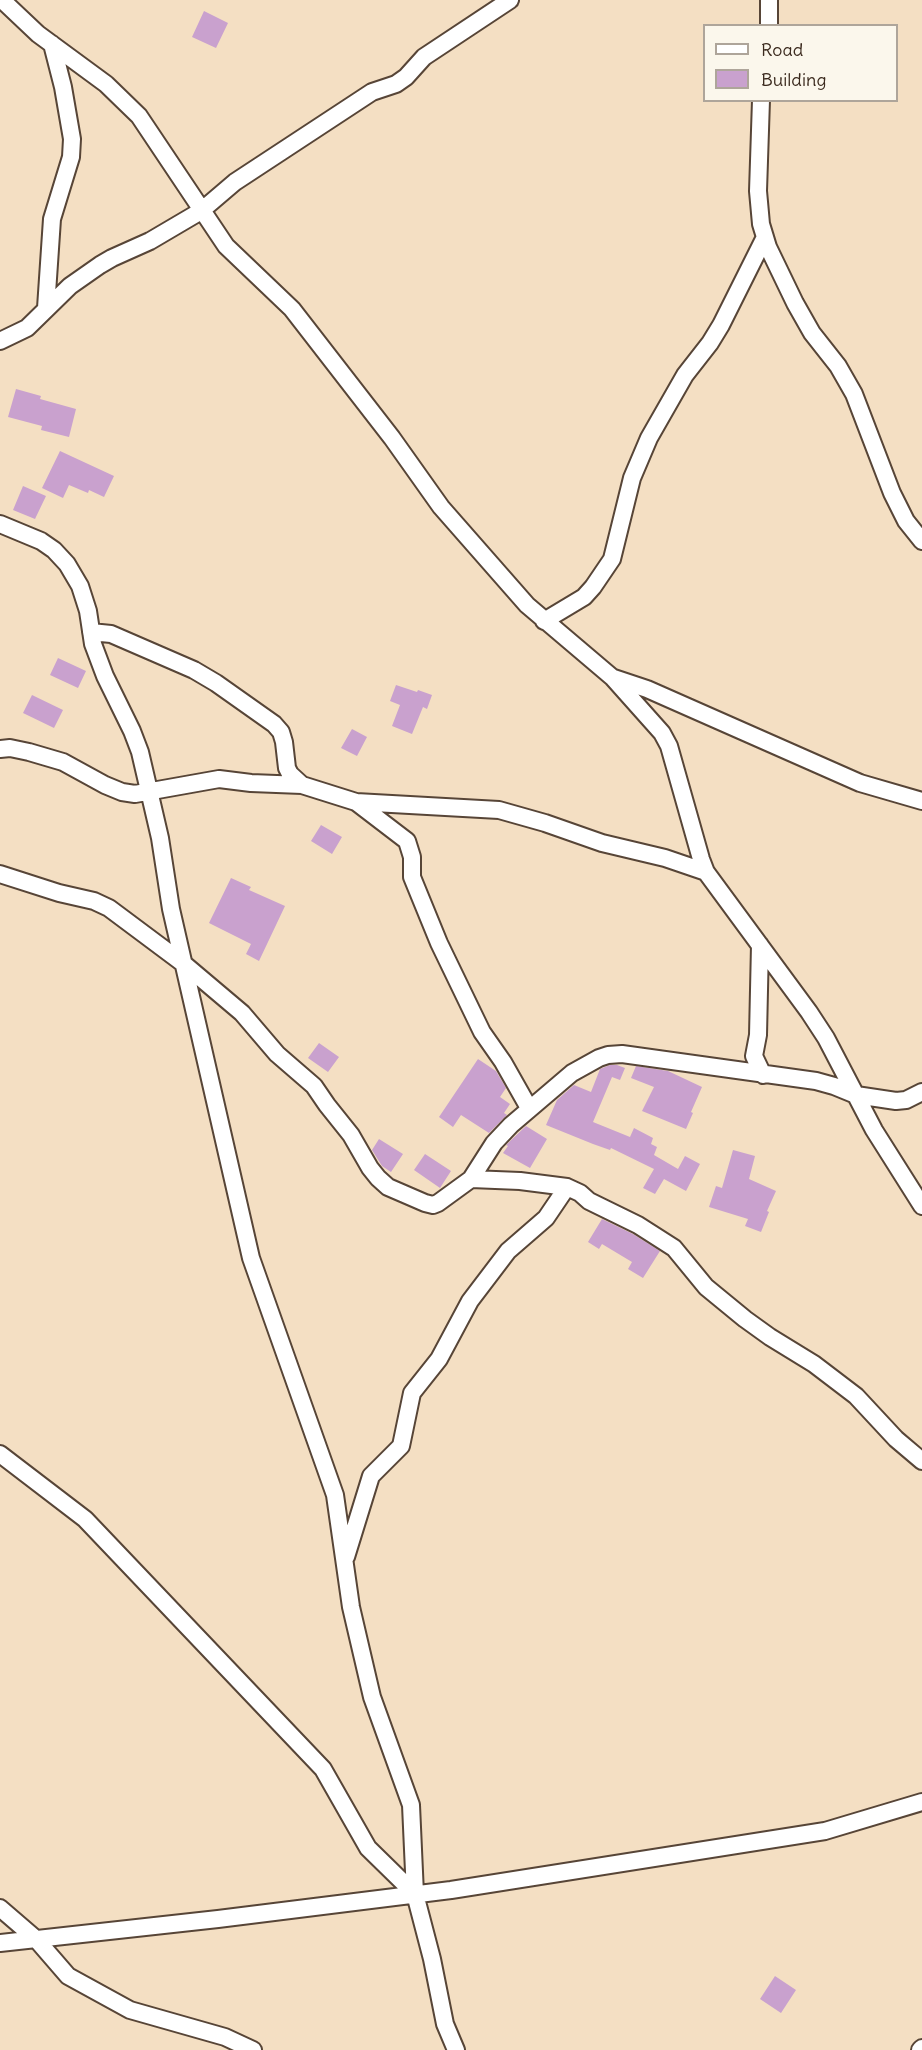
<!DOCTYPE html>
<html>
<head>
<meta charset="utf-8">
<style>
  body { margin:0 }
  #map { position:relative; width:922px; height:2050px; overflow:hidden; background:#f4dfc3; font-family:Delius,sans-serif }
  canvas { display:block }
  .legend { position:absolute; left:703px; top:24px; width:195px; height:78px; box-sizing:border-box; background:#fbf7ec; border:2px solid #aea59a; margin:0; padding:8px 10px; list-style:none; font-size:18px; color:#3b2a1e }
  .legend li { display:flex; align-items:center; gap:12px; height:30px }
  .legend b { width:30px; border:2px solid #aea59a }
</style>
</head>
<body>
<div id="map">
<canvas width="922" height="2050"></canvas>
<ul class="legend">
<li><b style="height:8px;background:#fff"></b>Road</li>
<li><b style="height:16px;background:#c9a1ce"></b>Building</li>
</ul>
</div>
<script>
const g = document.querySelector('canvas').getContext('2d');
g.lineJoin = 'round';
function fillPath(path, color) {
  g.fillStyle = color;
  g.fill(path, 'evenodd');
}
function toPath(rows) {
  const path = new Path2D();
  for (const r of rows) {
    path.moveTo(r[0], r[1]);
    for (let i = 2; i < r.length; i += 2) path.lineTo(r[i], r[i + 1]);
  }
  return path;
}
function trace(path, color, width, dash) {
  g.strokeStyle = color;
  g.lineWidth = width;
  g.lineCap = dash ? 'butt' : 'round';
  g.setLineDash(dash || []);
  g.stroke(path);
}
const building = toPath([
  [204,11,228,23,216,48,192,37],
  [16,389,41,396,40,399,76,409,69,437,41,430,42,426,8,417],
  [60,451,114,476,104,497,89,490,88,493,69,485,63,498,42,488],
  [23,486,46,496,35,519,13,510],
  [58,658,86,671,78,688,50,675],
  [396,685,417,692,418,690,432,695,427,709,423,707,412,734,392,726,400,705,390,701],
  [32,695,63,710,54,728,23,713],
  [352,729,367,737,357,756,341,748],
  [321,825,342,837,332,854,311,841],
  [231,878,251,887,249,890,285,906,259,961,246,954,251,944,209,923],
  [319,1043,339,1057,328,1072,308,1058],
  [478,1059,496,1071,506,1088,500,1097,510,1104,504,1113,507,1115,489,1133,461,1115,453,1127,439,1117],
  [610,1065,617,1065,625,1068,620,1080,612,1077,593,1122,630,1137,634,1128,653,1138,651,1144,657,1147,654,1155,678,1169,685,1156,700,1164,686,1191,664,1179,655,1194,643,1188,654,1169,611,1148,610,1150,593,1144,546,1125,557,1100,574,1085,591,1092,600,1069],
  [636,1066,668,1071,702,1087,691,1112,693,1113,686,1129,642,1111,654,1087,631,1078],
  [526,1126,547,1139,530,1168,503,1153,508,1146,506,1145],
  [379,1139,403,1154,391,1172,382,1166,372,1150],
  [733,1150,755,1156,749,1179,776,1191,767,1211,769,1212,761,1232,745,1226,748,1219,709,1207,716,1186,722,1188],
  [425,1154,451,1171,440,1188,414,1170],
  [602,1219,633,1234,660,1251,643,1278,628,1269,632,1262,602,1244,599,1249,588,1242],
  [775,1976,796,1990,781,2013,760,1999]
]);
const minor = toPath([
  [2,0,38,34,106,84,139,116,226,246,292,309,392,438,441,507,527,605,613,678,662,733,669,746,701,859,706,872,809,1012,826,1038,874,1130,922,1206],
  [769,0,769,26],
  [761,100,758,191,761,224,768,247,795,303,812,333,838,366,854,394,892,493,906,521,922,541],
  [46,308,52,219,71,157,72,139,63,87,52,44],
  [0,341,27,328,70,286,100,265,112,258,150,241,201,211,235,182,372,92,396,84,406,77,424,57,510,0],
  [0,524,41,541,54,550,67,564,80,586,88,611,93,644,105,676,132,731,140,752,160,838,171,909,251,1258,335,1495,351,1607,372,1697,411,1805,415,1894],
  [544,621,584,597,593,587,612,559,632,478,649,438,685,375,710,343,721,325,765,237],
  [91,632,111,634,194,670,216,683,274,724,281,732,284,742,287,768,290,774,302,785],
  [614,678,647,689,860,783,922,801],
  [0,749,10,748,29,752,63,762,105,785,122,792,135,794,219,779,251,783,302,785,356,802,499,810,545,823,602,843,665,858,706,872],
  [356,802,407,841,412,857,412,877,439,943,482,1032,503,1062,529,1108],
  [0,874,59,893,94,901,109,908,184,964,242,1013,277,1054,314,1086,327,1105,351,1135,370,1168,378,1178,388,1187,425,1203,433,1205,438,1203,471,1179,494,1143,511,1125,572,1073,599,1058,608,1055,622,1054,816,1081,834,1086,856,1095,896,1101,906,1100,922,1092],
  [760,945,758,1035,754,1056,763,1075],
  [471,1179,520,1181,567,1187,580,1193,589,1201,638,1225,674,1248,706,1287,745,1319,770,1337,814,1364,856,1396,896,1439,922,1461],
  [0,1454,85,1519,323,1769,368,1848,415,1894,432,1959,445,2024,456,2050],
  [346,1557,371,1476,401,1446,412,1393,439,1359,470,1301,508,1251,546,1218,567,1187],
  [0,1908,36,1939,68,1976,130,2010,225,2037,253,2050],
  [0,1943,218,1919,451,1890,825,1831,922,1802],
  [920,2050,922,2048]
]);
fillPath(building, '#c9a1ce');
trace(minor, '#574537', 20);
trace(minor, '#fff', 16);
</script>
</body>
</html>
